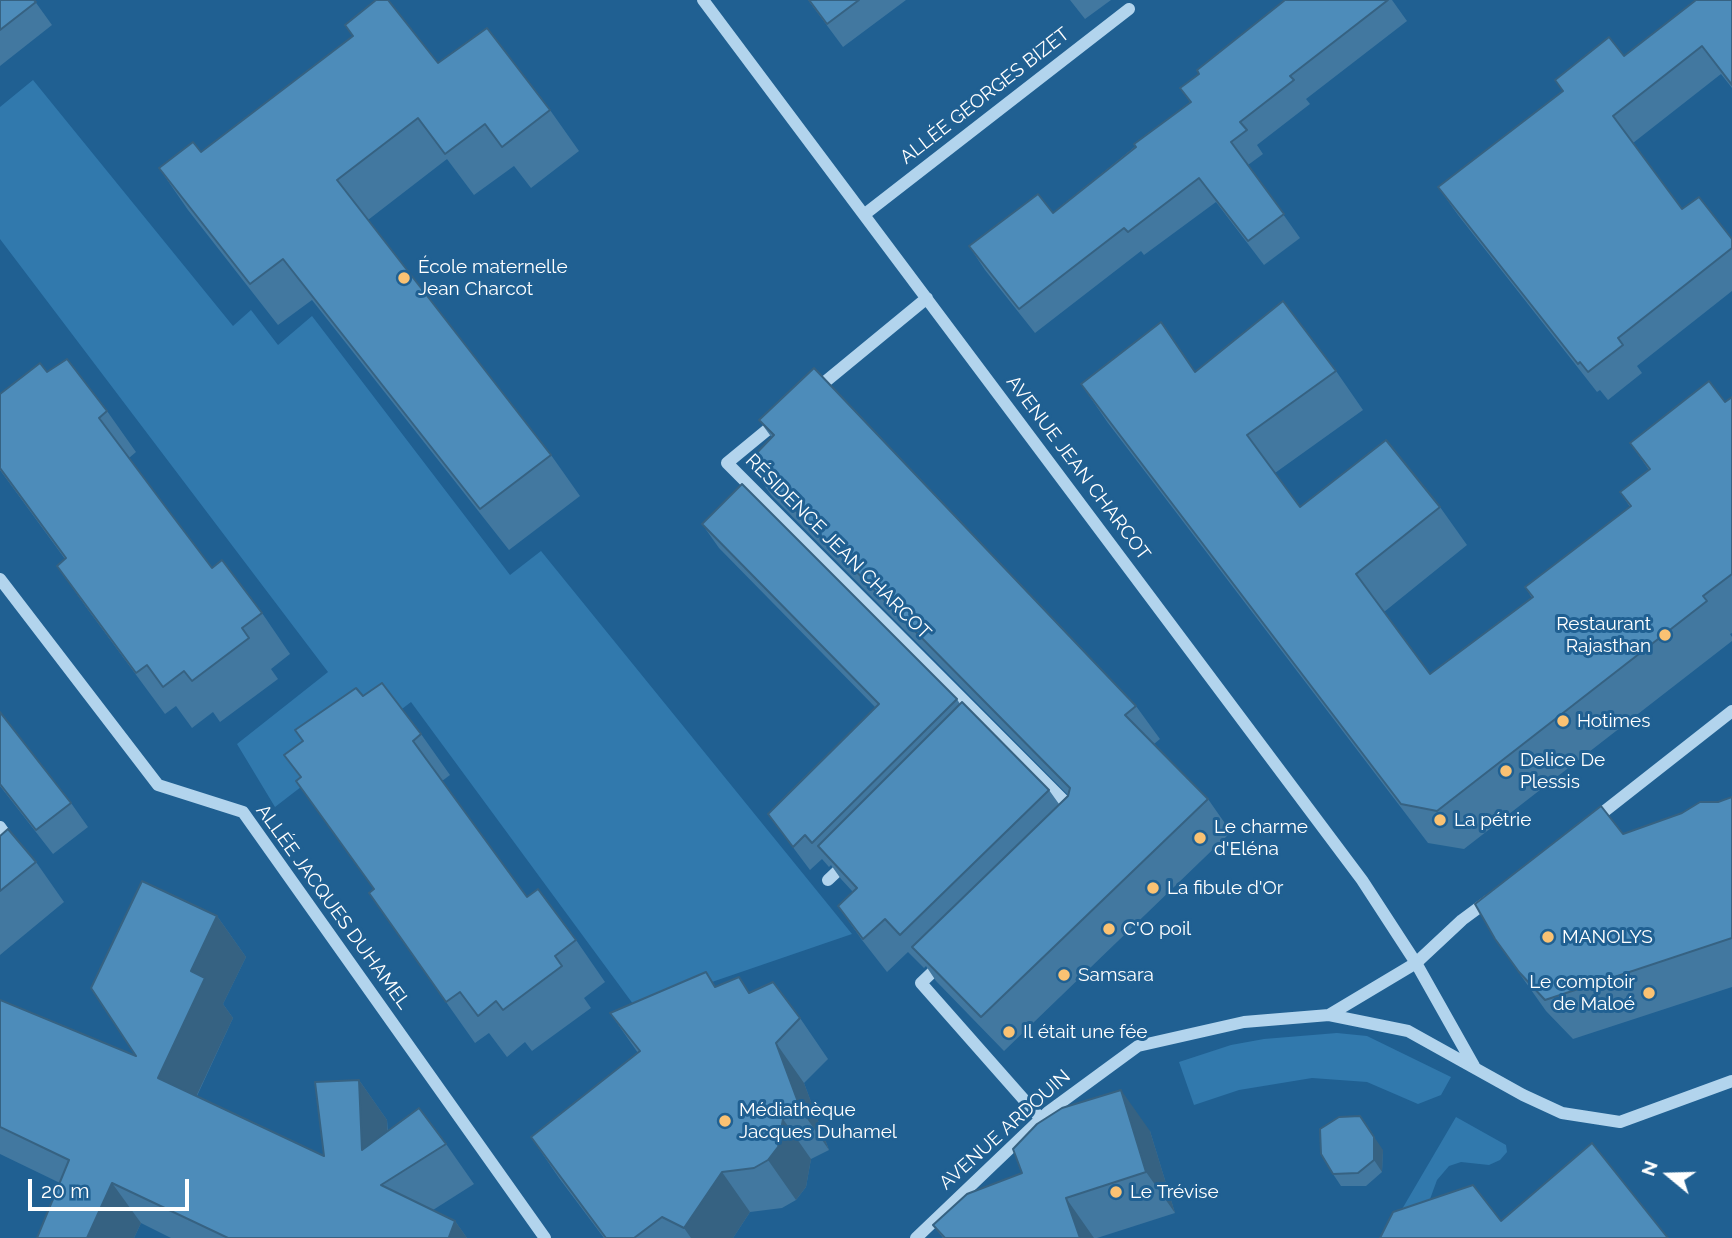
<!DOCTYPE html>
<html>
<head>
<meta charset="utf-8">
<style>
  body { margin:0 }
  #map { position:relative; width:1732px; height:1238px; overflow:hidden; background:#206092; font-family:Raleway,sans-serif }
  canvas { display:block }
  .north { position:absolute; left:1634px; top:1140px; width:70px; height:70px; -webkit-text-stroke:5px #206092; paint-order:stroke; rotate:289deg; font-size:19px; font-weight:700; line-height:28px; text-align:center; color:#fff }
  .north::after { content:''; display:block; margin:auto; width:24px; height:32px; background:#fff; clip-path:polygon(50% 0,100% 100%,50% 72%,0 100%) }
  .scale { position:absolute; left:28px; top:1179px; width:161px; height:32px; box-sizing:border-box; border:4px solid #fff; border-top:0; padding-left:9px; font-size:21px; line-height:24px; white-space:nowrap; color:#fff; -webkit-text-stroke:5px #206092; paint-order:stroke }
</style>
</head>
<body>
<div id="map">
<canvas width="1732" height="1238"></canvas>
<div class="north">N</div>
<div class="scale">20 m</div>
</div>
<script>
const g = document.querySelector('canvas').getContext('2d');
g.lineJoin = 'round';
function fillPath(path, color) {
  g.fillStyle = color;
  g.fill(path, 'evenodd');
}
function toPath(rows) {
  const path = new Path2D();
  for (const r of rows) {
    path.moveTo(r[0], r[1]);
    for (let i = 2; i < r.length; i += 2) path.lineTo(r[i], r[i + 1]);
  }
  return path;
}
function trace(path, color, width, dash) {
  g.strokeStyle = color;
  g.lineWidth = width;
  g.lineCap = dash ? 'butt' : 'round';
  g.setLineDash(dash || []);
  g.stroke(path);
}
function drawText(font, color, halo, rows, align = 'center') {
  g.font = font + ' Raleway,sans-serif';
  g.lineWidth = 6;
  g.setLineDash([]);
  g.textBaseline = 'middle';
  g.strokeStyle = halo;
  g.fillStyle = color;
  for (const [text, x, y, turn = 0] of rows) {
    g.save();
    g.translate(x, y);
    g.rotate((+turn || 0) * Math.PI / 180);
    g.textAlign = isNaN(turn) ? turn : align;
    if (halo) g.strokeText(text, 0, 0);
    g.fillText(text, 0, 0);
    g.restore();
  }
}
const green = toPath([
  [33,80,233,326,251,310,278,345,312,316,510,575,541,551,852,934,636,1008,411,702,275,807,237,744,328,672,0,239,0,107],
  [1337,1033,1367,1036,1451,1077,1441,1095,1418,1104,1367,1082,1312,1078,1239,1090,1194,1105,1179,1062,1231,1045,1264,1039],
  [1456,1117,1506,1145,1507,1152,1500,1160,1489,1165,1461,1162,1449,1166,1437,1180,1422,1221,1398,1216]
]);
const minor = toPath([
  [703,0,1362,880,1416,963,1462,920,1489,900],
  [865,214,1129,9],
  [814,391,927,298],
  [778,421,727,463,1075,812],
  [0,579,158,785,243,812,545,1238],
  [1592,821,1732,711],
  [0,827,18,853,0,868],
  [828,880,847,862],
  [943,962,921,983,1041,1119],
  [1329,1015,1416,963,1474,1066],
  [916,1238,1048,1112,1138,1046,1244,1022,1329,1015,1408,1031,1523,1095,1562,1113,1620,1122,1732,1081]
]);
const wall = toPath([
  [0,0,34,0,52,25,0,66],
  [808,0,906,0,843,47],
  [1070,0,1111,0,1085,19],
  [1285,0,1392,0,1407,21,1306,99,1310,104,1257,145,1263,154,1248,165,1300,238,1264,265,1216,202,1144,255,1141,251,1035,333,985,270,969,246,1053,213,1190,102,1180,88,1199,74],
  [1732,0,1732,88,1721,74,1633,143,1682,209,1732,239,1732,291,1637,366,1642,373,1608,400,1600,390,1597,392,1458,215,1438,187,1563,91,1555,80,1624,56],
  [438,63,550,110,579,151,531,188,514,166,474,195,447,159,368,220,551,455,580,496,509,550,312,300,278,325,188,210,159,168],
  [1195,371,1336,371,1363,410,1275,473,1300,507,1440,507,1467,545,1384,612,1430,674,1532,598,1525,587,1630,507,1620,492,1649,470,1630,443,1725,402,1732,397,1732,633,1730,634,1732,637,1732,641,1464,849,1428,843,1108,423,1081,384],
  [47,372,107,411,136,452,129,458,165,506,212,568,262,613,290,654,271,669,278,679,220,722,213,712,192,728,176,706,165,714,86,607,57,566,65,559,0,470,0,394],
  [759,420,1136,706,1160,739,1154,744,1208,799,1231,832,1004,1051,936,981,926,966,924,968,908,952,887,972,862,940,838,906,853,892,841,879,831,865,829,867,822,859,810,870,768,814,876,708,719,548,702,524,957,699,960,704,1049,790,1059,804,1068,795,771,495,748,462,772,438],
  [363,696,421,734,450,775,442,781,527,897,576,940,605,982,584,998,591,1008,532,1051,525,1042,507,1057,489,1033,475,1043,369,893,374,889,296,781,300,778,284,755,303,741,295,730],
  [0,712,71,803,88,827,53,854,0,786],
  [1732,797,1732,987,1573,1039,1546,1011,1495,939,1623,834],
  [0,836,36,862,64,902,0,955],
  [217,916,246,957,223,1004,233,1018,197,1096,324,1156,359,1080,387,1120,388,1131,446,1144,474,1184,433,1210,455,1221,467,1238,171,1238,141,1223,134,1238,38,1238,60,1183,0,1154,0,1000,136,1056],
  [706,972,716,987,750,992,800,1018,828,1059,804,1083,829,1150,811,1159,806,1187,796,1200,782,1208,750,1212,733,1238,604,1238,559,1178,531,1137,638,1053,610,1013],
  [1150,1131,1175,1213,1097,1238,943,1238,933,1225],
  [1383,1150,1382,1172,1366,1186,1341,1186,1333,1174]
]);
const shadedWall = toPath([
  [217,916,246,957,223,1004,233,1018,186,1118,158,1078,191,971],
  [776,1043,804,1083,829,1150,801,1110],
  [359,1080,387,1120,390,1179,362,1150],
  [1121,1090,1150,1131,1175,1213,1146,1172],
  [1360,1116,1383,1150,1382,1172,1374,1160],
  [783,1119,811,1159,806,1187,796,1200,768,1160],
  [722,1172,750,1212,733,1238,691,1238,684,1228],
  [112,1183,141,1223,134,1238,87,1238],
  [1066,1198,1094,1238,1080,1238],
  [455,1221,467,1238,449,1238]
]);
const building = toPath([
  [0,0,34,0,36,2,0,30,0,0],
  [376,0,388,0,438,63,487,28,550,110,502,147,485,124,445,154,418,118,337,180,551,455,480,509,283,259,250,284,159,168,193,142,201,152,353,36,345,25,376,0],
  [809,0,859,0,827,24,809,0],
  [1285,0,1388,0,1290,76,1294,80,1240,122,1247,130,1231,142,1284,214,1248,241,1199,178,1128,232,1124,228,1019,309,969,246,1038,194,1053,213,1136,147,1134,144,1191,102,1180,88,1199,74,1197,70,1285,0],
  [1696,0,1732,0,1732,85,1702,46,1613,116,1682,209,1699,197,1732,239,1732,248,1618,338,1623,345,1588,372,1580,362,1578,364,1438,187,1563,91,1555,80,1609,37,1624,56,1696,0],
  [1283,301,1336,371,1247,435,1300,507,1386,440,1440,507,1356,574,1430,674,1533,597,1525,587,1631,506,1620,492,1650,469,1630,443,1709,381,1725,402,1732,397,1732,574,1703,596,1707,601,1437,811,1401,804,1081,384,1161,322,1195,372,1283,301],
  [67,359,107,411,99,418,165,506,212,568,222,560,262,613,242,628,249,638,192,681,184,671,163,687,147,665,136,673,57,566,66,558,0,468,0,394,40,363,47,372,67,359],
  [814,368,1136,706,1125,715,1208,799,981,1017,912,947,1068,796,1070,788,748,462,774,435,759,420,814,368],
  [742,484,957,699,812,843,805,835,793,847,768,814,879,704,702,524,742,484],
  [382,683,421,734,413,741,527,897,538,889,576,940,555,956,562,966,503,1010,496,1001,478,1016,460,992,446,1002,369,893,374,889,296,781,301,777,284,755,303,741,295,730,356,688,363,696,382,683],
  [962,702,1049,790,900,935,885,919,863,939,838,906,857,888,818,846,962,702],
  [0,712,71,803,36,830,0,784,0,712],
  [1732,797,1732,938,1545,1000,1519,972,1495,939,1475,904,1601,806,1623,834,1682,813,1700,802,1718,802,1732,797],
  [8,829,36,862,0,891,0,836,8,829],
  [142,881,217,916,191,971,205,978,158,1078,324,1156,315,1082,359,1080,362,1150,419,1108,446,1144,381,1185,455,1221,449,1237,450,1238,228,1238,112,1183,87,1238,37,1238,69,1160,0,1127,0,1000,136,1056,91,988,142,881],
  [706,972,715,987,739,977,749,993,773,982,800,1018,776,1043,801,1110,783,1119,778,1147,768,1160,754,1168,722,1172,684,1228,662,1217,634,1238,606,1238,531,1137,640,1051,610,1013,706,972],
  [1121,1090,1146,1172,1066,1198,1080,1238,945,1238,933,1225,967,1194,1022,1173,1013,1149,1037,1124,1062,1108,1121,1090],
  [1360,1116,1374,1137,1374,1160,1358,1173,1333,1174,1321,1154,1320,1129,1339,1117,1360,1116],
  [1592,1143,1668,1238,1380,1238,1393,1212,1473,1185,1501,1221,1592,1143]
]);
const markers = [
  [404,278,7,"#fac273"],
  [1665,635,7,"#fac273"],
  [1563,721,7,"#fac273"],
  [1506,771,7,"#fac273"],
  [1440,820,7,"#fac273"],
  [1200,838,7,"#fac273"],
  [1153,888,7,"#fac273"],
  [1109,929,7,"#fac273"],
  [1548,937,7,"#fac273"],
  [1064,975,7,"#fac273"],
  [1649,993,7,"#fac273"],
  [1009,1032,7,"#fac273"],
  [725,1121,7,"#fac273"],
  [1116,1192,7,"#fac273"]
];
const streetNames = [
  ["ALLÉE GEORGES BIZET",985,96,-38],
  ["AVENUE JEAN CHARCOT",1078,468,53],
  ["RÉSIDENCE JEAN CHARCOT",838,547,45],
  ["ALLÉE JACQUES DUHAMEL",333,907,54],
  ["AVENUE ARDOUIN",1005,1130,-42]
];
const poiNames = [
  ["École maternelle",418,267],
  ["Jean Charcot",418,289],
  ["Restaurant",1651,624,"right"],
  ["Rajasthan",1651,646,"right"],
  ["Hotimes",1577,721],
  ["Delice De",1520,760],
  ["Plessis",1520,782],
  ["La pétrie",1454,820],
  ["Le charme",1214,827],
  ["d'Eléna",1214,849],
  ["La fibule d'Or",1167,888],
  ["C'O poil",1123,929],
  ["MANOLYS",1562,937],
  ["Samsara",1078,975],
  ["Le comptoir",1635,982,"right"],
  ["de Maloé",1635,1004,"right"],
  ["Il était une fée",1023,1032],
  ["Médiathèque",739,1110],
  ["Jacques Duhamel",739,1132],
  ["Le Trévise",1130,1192]
];
fillPath(green, '#3179ad');
trace(minor, '#b2d4ed', 12);
fillPath(wall, '#4278a0');
fillPath(shadedWall, '#366282');
fillPath(building, '#4d8cba');
trace(building, '#366282', 2);
for (const [x, y, r, color] of markers) {
  const dot = new Path2D();
  dot.arc(x, y, r, 0, 2 * Math.PI);
  g.fillStyle = color;
  g.fill(dot);
  trace(dot, '#206092', 2.5);
}
drawText('19px', '#fff', '#206092', streetNames);
drawText('19px', '#fff', '#206092', poiNames, 'left');
</script>
</body>
</html>
